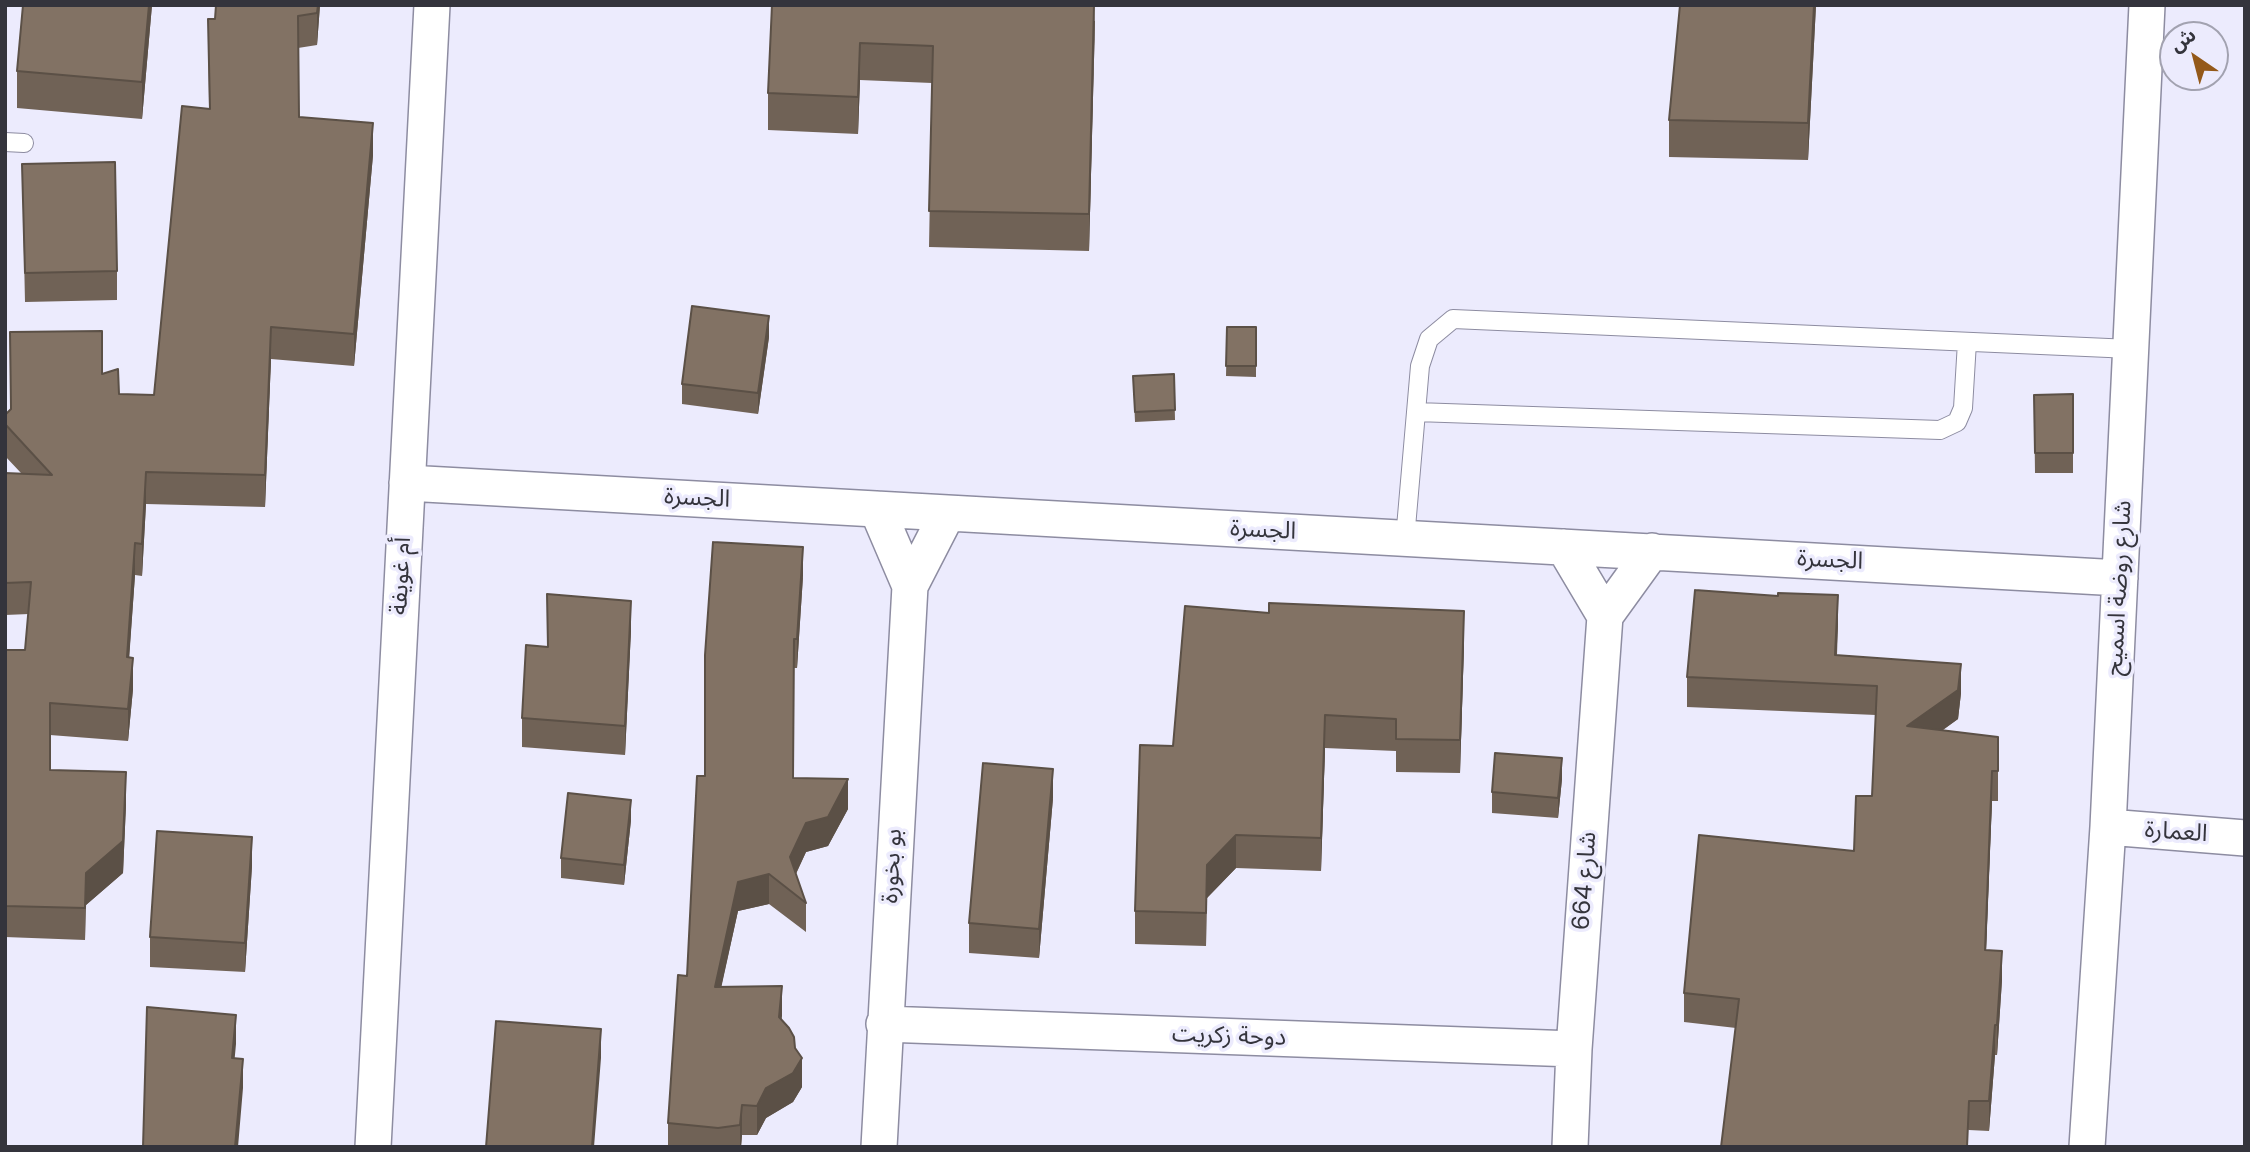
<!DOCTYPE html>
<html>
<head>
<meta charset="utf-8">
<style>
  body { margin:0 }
  #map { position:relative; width:2250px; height:1152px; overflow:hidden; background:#ecebfd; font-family:Poppins,"Noto Sans Arabic",sans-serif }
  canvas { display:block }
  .frame { position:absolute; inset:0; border:7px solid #34343c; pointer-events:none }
  .north { position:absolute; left:2159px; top:21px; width:70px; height:70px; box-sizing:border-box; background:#ecebfd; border:2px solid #a2a2b0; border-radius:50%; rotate:325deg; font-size:19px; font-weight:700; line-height:28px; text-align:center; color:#34343c }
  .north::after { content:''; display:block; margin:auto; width:24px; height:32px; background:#945919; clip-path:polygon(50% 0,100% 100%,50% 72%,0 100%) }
</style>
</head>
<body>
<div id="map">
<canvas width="2250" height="1152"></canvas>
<div class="frame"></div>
<div class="north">ش</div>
</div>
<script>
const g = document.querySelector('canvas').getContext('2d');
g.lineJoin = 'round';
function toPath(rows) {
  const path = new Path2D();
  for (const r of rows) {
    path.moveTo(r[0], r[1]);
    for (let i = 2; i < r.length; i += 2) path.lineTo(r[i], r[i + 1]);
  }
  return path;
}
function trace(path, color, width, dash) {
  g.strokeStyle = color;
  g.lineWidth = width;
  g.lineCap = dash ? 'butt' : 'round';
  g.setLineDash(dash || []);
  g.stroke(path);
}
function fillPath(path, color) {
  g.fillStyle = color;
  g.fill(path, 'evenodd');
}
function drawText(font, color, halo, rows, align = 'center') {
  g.font = font + ' Poppins,"Noto Sans Arabic",sans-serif';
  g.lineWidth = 7;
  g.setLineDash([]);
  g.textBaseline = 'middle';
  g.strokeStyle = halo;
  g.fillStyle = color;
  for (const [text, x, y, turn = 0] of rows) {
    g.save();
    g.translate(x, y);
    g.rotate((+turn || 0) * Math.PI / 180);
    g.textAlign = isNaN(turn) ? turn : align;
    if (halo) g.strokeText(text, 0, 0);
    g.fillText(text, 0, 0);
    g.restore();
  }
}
const lane = toPath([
  [5,142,24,143],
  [1416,412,1940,430,1957,422,1963,408,1967,342],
  [1405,539,1420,366,1429,339,1453,319,2131,349]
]);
const street = toPath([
  [407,483,2120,578],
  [877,509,910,586],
  [1564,547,1605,616],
  [2108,827,2245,838],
  [884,1024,1574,1049],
  [373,1147,432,5],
  [879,1147,910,586,947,514],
  [1570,1147,1574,1049,1605,616,1652,551],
  [2087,1147,2108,827,2147,5]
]);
const wall = toPath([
  [152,5,142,119,17,108,17,71],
  [216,5,320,5,317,45,298,48,299,117,373,155,354,366,271,359,265,507,146,504,142,576,135,575,129,657,133,689,128,741,50,735,50,770,126,804,123,873,86,905,85,940,5,937,5,650,25,650,29,614,5,615,5,473,21,473,5,456,5,415,11,410,10,332,102,374,119,394,154,395,209,109,208,19,215,19],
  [772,5,1095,21,1089,251,929,247,932,83,860,80,858,134,768,130,768,93],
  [1680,5,1816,5,1808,160,1669,157,1669,120],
  [22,164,117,271,117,300,25,302],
  [1227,327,1256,327,1256,377,1226,376],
  [769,337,758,414,682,404,682,384],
  [1174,374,1175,420,1135,422,1133,376],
  [2073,394,2073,473,2035,473,2034,395],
  [803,576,797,668,794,668,793,778,848,809,828,846,806,852,796,874,806,903,806,932,769,904,738,911,721,987,795,1048,802,1087,793,1102,766,1118,757,1135,742,1135,741,1147,668,1147,668,1123,687,976,705,776],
  [1838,624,1837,655,1961,693,1958,719,1943,730,1998,737,1998,801,1992,801,1986,950,2002,980,1997,1055,1995,1055,1989,1131,1969,1130,1736,1028,1684,1022,1684,993,1854,851,1872,796,1876,715,1687,707,1687,677],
  [631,630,625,755,522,747,522,718,547,647],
  [1464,644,1460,773,1396,772,1396,751,1325,748,1321,871,1236,868,1207,898,1206,946,1135,944,1135,911,1173,746],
  [1562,779,1558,818,1492,813,1492,792],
  [1053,798,1039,958,969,953,969,923],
  [631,820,624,885,561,878,561,858],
  [252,866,245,972,150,967,150,937]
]);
const shadedWall = toPath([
  [149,5,152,5,142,119,142,82],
  [318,5,320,5,317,45,317,13],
  [1095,5,1095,21,1089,251,1089,214],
  [1814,5,1816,5,1808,160,1808,123],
  [860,43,860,80,858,134,858,97],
  [373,123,373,155,354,366,354,334],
  [769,316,769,337,758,414,758,393],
  [271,327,271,359,265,507,265,475],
  [146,472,146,504,142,576,142,544],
  [135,543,135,575,127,689,127,657],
  [803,547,803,576,797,668,797,639],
  [1838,595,1838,624,1835,684,1835,655],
  [631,601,631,630,625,755,625,726],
  [1464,611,1464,644,1460,773,1460,740],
  [133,658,133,689,128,741,128,709],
  [1961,664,1961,693,1958,719,1907,755,1907,726],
  [1325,715,1325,748,1321,871,1321,838],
  [1562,758,1562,779,1558,818,1558,798],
  [1053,769,1053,798,1039,958,1039,929],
  [1992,771,1992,801,1985,979,1985,950],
  [126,772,126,804,123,873,86,905,85,940,86,873],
  [848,779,848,809,828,846,806,852,790,886,790,857,806,823],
  [631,800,631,820,624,885,624,865],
  [1236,835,1236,868,1207,898,1206,946,1207,865],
  [252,837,252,866,245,972,245,943],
  [769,874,769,904,738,911,715,1016,715,987,738,882],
  [2002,951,2002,980,1997,1055,1997,1025],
  [782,986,782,1016,779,1046,779,1017],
  [236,1015,236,1044,232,1087,232,1058],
  [1995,1025,1995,1055,1989,1131,1989,1101],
  [601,1029,601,1058,594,1147,592,1147],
  [802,1058,802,1087,793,1102,766,1118,757,1135,757,1106,766,1088],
  [243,1059,243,1088,238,1147,235,1147],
  [742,1105,742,1135,741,1147,740,1147,740,1125]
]);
const building = toPath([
  [23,5,149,5,142,82,17,71,23,5],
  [216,5,318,5,317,13,298,16,299,117,373,123,354,334,271,327,265,475,146,472,142,544,135,543,127,657,133,658,128,709,50,703,50,770,126,772,123,841,86,873,85,908,5,906,5,650,25,650,31,582,5,583,5,473,52,475,5,424,5,415,11,409,10,332,102,331,102,374,118,369,119,394,154,395,182,106,210,109,208,19,215,19,216,5],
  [772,5,1094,5,1089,214,929,211,933,46,860,43,858,97,768,93,772,5],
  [1680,5,1814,5,1808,123,1669,120,1680,5],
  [115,162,117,271,25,273,22,164,115,162],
  [692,306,769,316,758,393,682,384,692,306],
  [1227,327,1256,327,1256,366,1226,366,1227,327],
  [1174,374,1175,410,1135,412,1133,376,1174,374],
  [2073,394,2073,453,2035,453,2034,395,2073,394],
  [713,542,803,547,797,639,794,639,793,778,848,779,828,817,806,823,790,857,806,903,769,874,738,882,715,987,782,986,779,1017,789,1028,794,1037,795,1048,802,1058,793,1073,766,1088,757,1106,742,1105,740,1125,718,1128,668,1123,678,975,687,976,697,776,705,776,705,655,713,542],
  [1695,590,1778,596,1778,593,1838,595,1835,655,1961,664,1958,690,1907,726,1998,737,1998,771,1992,771,1985,950,2002,951,1997,1025,1995,1025,1989,1101,1969,1101,1967,1147,1721,1147,1739,999,1684,993,1699,835,1854,851,1856,796,1872,796,1877,686,1687,677,1695,590],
  [547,594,631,601,625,726,522,718,526,645,548,647,547,594],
  [1269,603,1464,611,1460,740,1396,739,1396,719,1325,715,1321,838,1236,835,1207,865,1206,913,1135,911,1140,745,1173,746,1185,606,1269,613,1269,603],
  [1495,753,1562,758,1558,798,1492,792,1495,753],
  [983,763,1053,769,1039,929,969,923,983,763],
  [568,793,631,800,624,865,561,858,568,793],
  [157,831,252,837,245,943,150,937,157,831],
  [147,1007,236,1015,232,1058,243,1059,235,1147,143,1147,147,1007],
  [496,1021,601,1029,592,1147,486,1147,496,1021]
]);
const streetNames = [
  ["الجسرة",697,499,3],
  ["الجسرة",1263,531,3],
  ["الجسرة",1830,561,3],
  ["أم غويفة",402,576,-87],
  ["شارع روضة اسميح",2120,588,-87],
  ["العمارة",2176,833,4],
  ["بو بخورة",893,866,-87],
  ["شارع 664",1586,881,-86],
  ["دوحة زكريت",1229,1037,2]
];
trace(lane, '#8d8ca1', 20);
trace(street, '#8d8ca1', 38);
trace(lane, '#fff', 18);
trace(street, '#fff', 35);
fillPath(wall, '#706256');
fillPath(shadedWall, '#5b5046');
fillPath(building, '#827264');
trace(building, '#5b5046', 2);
drawText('24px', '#34343c', '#ecebfd', streetNames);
</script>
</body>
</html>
